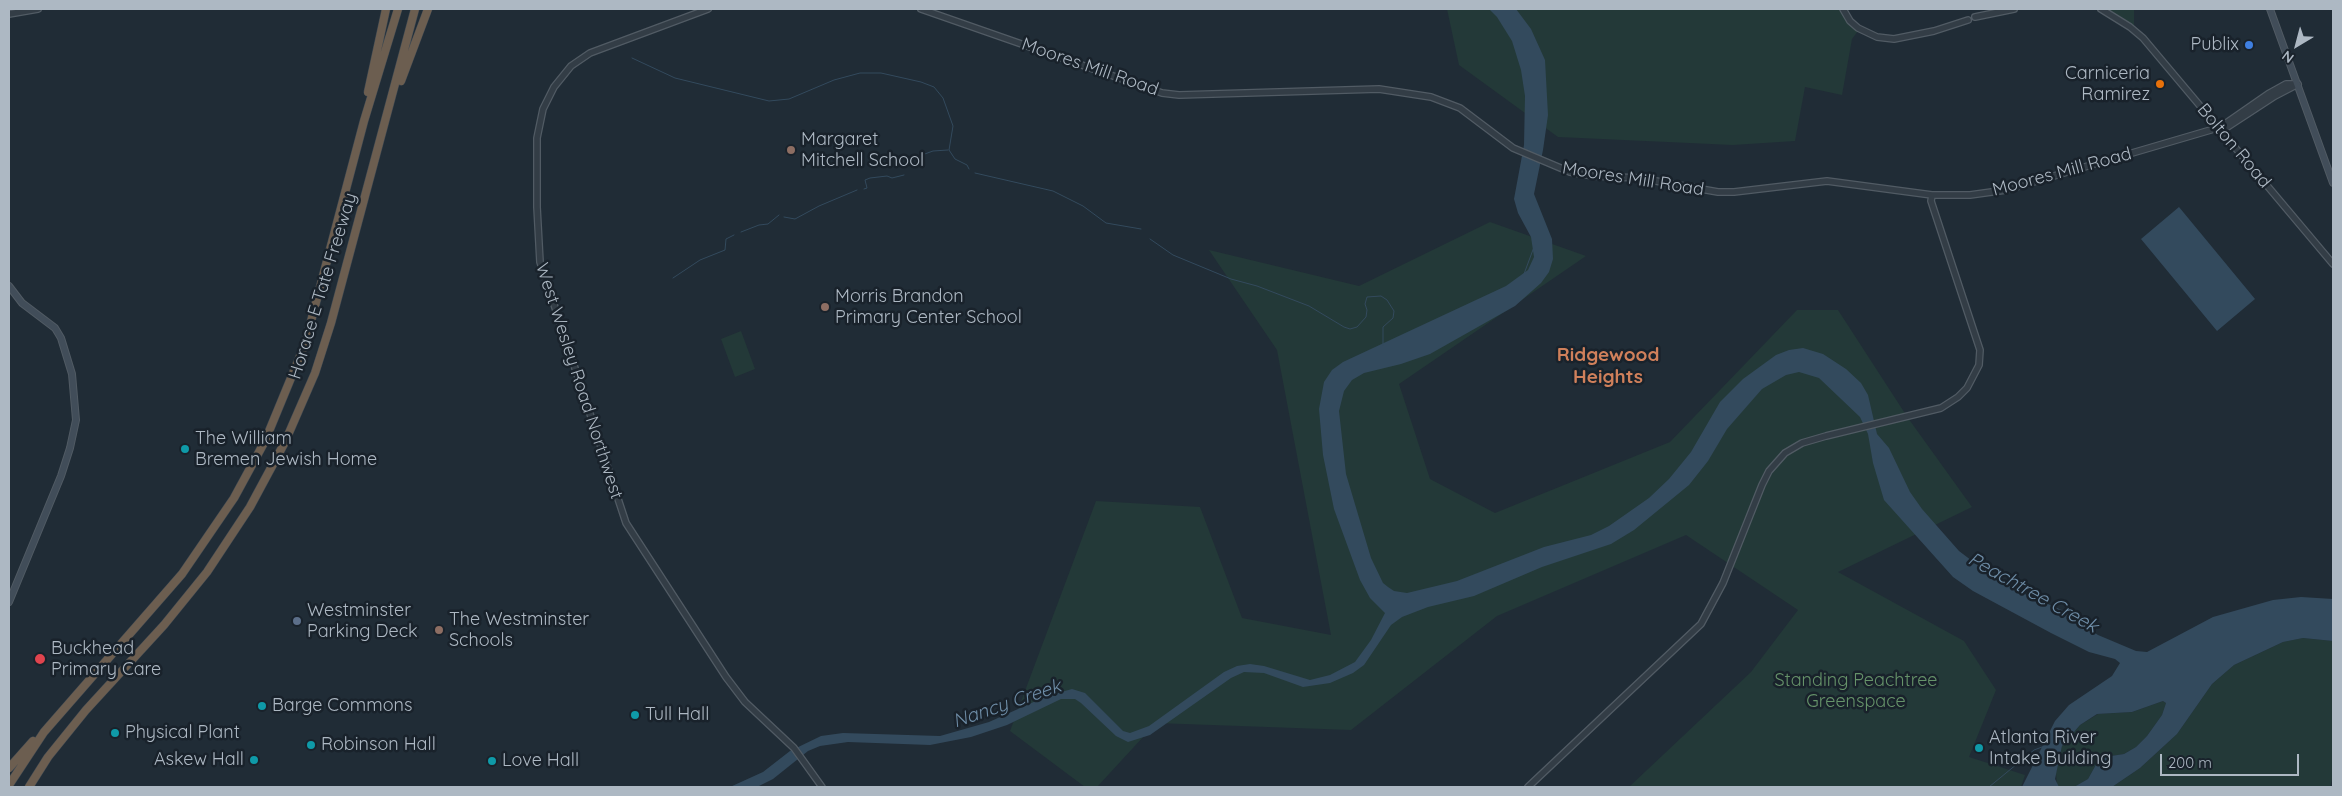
<!DOCTYPE html>
<html>
<head>
<meta charset="utf-8">
<style>
  body { margin:0 }
  #map { position:relative; width:2342px; height:796px; overflow:hidden; background:#202c36; font-family:Quicksand,sans-serif }
  canvas { display:block }
  .frame { position:absolute; inset:0; border:10px solid #adb8c3; pointer-events:none }
  .north { position:absolute; left:2272px; top:20px; width:50px; height:50px; -webkit-text-stroke:4px #19222b; paint-order:stroke; rotate:217deg; font-size:14px; font-weight:700; line-height:20px; text-align:center; color:#adb8c3 }
  .north::after { content:''; display:block; margin:auto; width:18px; height:22px; background:#adb8c3; clip-path:polygon(50% 0,100% 100%,50% 72%,0 100%) }
  .scale { position:absolute; left:2160px; top:754px; width:139px; height:22px; box-sizing:border-box; border:2px solid #adb8c3; border-top:0; padding-left:6px; font-size:15px; line-height:18px; white-space:nowrap; color:#adb8c3; -webkit-text-stroke:4px #19222b; paint-order:stroke }
</style>
</head>
<body>
<div id="map">
<canvas width="2342" height="796"></canvas>
<div class="frame"></div>
<div class="north">N</div>
<div class="scale">200 m</div>
</div>
<script>
const g = document.querySelector('canvas').getContext('2d');
g.lineJoin = 'round';
function fillPath(path, color) {
  g.fillStyle = color;
  g.fill(path, 'evenodd');
}
function toPath(rows) {
  const path = new Path2D();
  for (const r of rows) {
    path.moveTo(r[0], r[1]);
    for (let i = 2; i < r.length; i += 2) path.lineTo(r[i], r[i + 1]);
  }
  return path;
}
function trace(path, color, width, dash) {
  g.strokeStyle = color;
  g.lineWidth = width;
  g.lineCap = dash ? 'butt' : 'round';
  g.setLineDash(dash || []);
  g.stroke(path);
}
function drawText(font, color, halo, rows, align = 'center') {
  g.font = font + ' Quicksand,sans-serif';
  g.lineWidth = 5;
  g.setLineDash([]);
  g.textBaseline = 'middle';
  g.strokeStyle = halo;
  g.fillStyle = color;
  for (const [text, x, y, turn = 0] of rows) {
    g.save();
    g.translate(x, y);
    g.rotate((+turn || 0) * Math.PI / 180);
    g.textAlign = isNaN(turn) ? turn : align;
    if (halo) g.strokeText(text, 0, 0);
    g.fillText(text, 0, 0);
    g.restore();
  }
}
const green = toPath([
  [1447,9,1846,9,1852,21,1861,27,1852,39,1842,95,1805,87,1795,141,1733,145,1558,137,1459,65],
  [2101,9,2134,9,2134,29],
  [1490,222,1586,256,1399,384,1430,479,1495,513,1670,442,1797,310,1838,310,1908,418,1972,507,1838,572,1964,641,1996,690,1969,757,2025,775,2021,787,1629,787,1751,672,1798,610,1686,535,1497,616,1351,730,1156,723,1097,787,1085,787,1010,731,1096,501,1200,507,1242,618,1331,635,1277,350,1209,250,1359,286],
  [741,331,755,369,735,377,721,339],
  [2303,638,2333,641,2333,776,2330,787,2112,787,2140,768,2177,734,2212,684,2234,665,2283,642],
  [2163,701,2166,703,2162,715,2147,736,2136,747,2124,754,2104,757,2098,761,2088,779,2076,786,2057,786,2056,773,2062,746,2080,725,2098,714,2132,712]
]);
const water = toPath([
  [1489,9,1516,9,1531,29,1545,60,1548,115,1543,150,1534,194,1552,239,1553,259,1549,272,1541,283,1515,306,1430,354,1401,364,1364,373,1352,380,1344,391,1339,411,1346,474,1371,558,1383,583,1388,587,1394,591,1407,593,1457,581,1544,547,1591,535,1609,526,1649,498,1669,479,1691,452,1720,402,1743,379,1776,355,1789,350,1803,348,1823,354,1846,369,1861,383,1868,395,1877,434,1889,448,1910,492,1922,509,1959,551,1992,576,2020,592,2064,611,2098,635,2136,651,2147,652,2213,617,2273,600,2301,597,2333,599,2333,641,2303,638,2283,642,2234,665,2212,684,2177,734,2140,768,2112,787,2074,787,2088,779,2098,761,2104,757,2124,754,2136,747,2147,736,2162,715,2166,703,2163,701,2132,712,2097,714,2080,725,2062,746,2055,779,2059,787,2022,787,2055,721,2069,705,2112,676,2120,663,2115,659,2089,652,2051,633,1973,591,1953,577,1884,500,1873,463,1868,434,1860,417,1819,378,1799,372,1786,375,1762,389,1727,429,1708,461,1689,485,1634,530,1611,544,1542,567,1474,596,1428,607,1402,617,1391,625,1364,665,1353,673,1330,683,1303,687,1264,673,1244,672,1231,678,1150,735,1128,742,1116,736,1081,703,1075,699,1061,699,1007,725,971,737,930,745,848,742,820,746,808,751,773,779,757,787,730,787,763,772,790,751,821,736,843,733,940,736,989,722,1047,696,1072,689,1085,693,1123,731,1130,733,1149,726,1224,672,1237,666,1250,664,1264,666,1310,680,1330,675,1355,662,1371,640,1385,613,1370,598,1360,580,1334,509,1323,455,1319,409,1324,382,1332,370,1343,362,1506,286,1528,270,1534,257,1531,237,1518,213,1514,199,1524,145,1525,96,1521,70,1512,41,1497,17],
  [2179,207,2255,299,2217,331,2141,239]
]);
const stream = toPath([
  [632,58,675,78,769,101,789,99,834,80,860,73,881,73,921,82,934,87,943,98,953,126,949,150,955,159,967,165,969,169],
  [922,155,933,151,948,150],
  [975,173,1053,191,1083,206,1106,223,1141,229],
  [864,189,867,188,865,180,870,178,887,176,892,178,904,175],
  [784,217,795,219,819,206,857,190],
  [741,232,759,225,768,224,779,215],
  [1150,239,1173,255,1231,279,1257,286,1309,306,1344,327,1350,329,1357,327,1366,317,1367,310,1365,304,1367,297,1381,296,1387,300,1394,311,1393,318,1383,327,1383,345],
  [1524,274,1534,247],
  [673,278,700,260,725,250,726,239,734,235],
  [1989,787,2034,750,2042,747]
]);
const tertiary = toPath([
  [708,9,590,53,571,66,554,87,543,109,537,138,537,207,540,262,626,523,726,677,745,702,794,748,822,787],
  [921,9,1162,93,1179,95,1379,89,1431,97,1460,108,1513,148,1570,172,1593,176,1639,178,1718,192,1734,192,1827,181,1932,195,1970,195,2006,190,2214,129,2226,128,2275,96,2298,84],
  [1843,9,1850,21,1858,28,1877,37,1894,39,1934,31,1968,20],
  [2101,9,2130,27,2143,38,2333,264],
  [9,14,38,9],
  [1975,17,2014,9],
  [2219,128,2268,94,2286,84,2296,84],
  [1528,787,1701,624,1723,583,1762,485,1769,471,1785,453,1802,443,1826,436,1941,408,1958,397,1967,388,1979,365,1980,350,1931,201,1932,195]
]);
const secondary = toPath([
  [2270,9,2333,183],
  [9,286,22,303,55,328,61,338,72,374,76,420,70,448,61,476,9,602]
]);
const motorway = toPath([
  [401,81,428,9],
  [368,92,386,9],
  [9,768,33,741],
  [9,785,44,732,182,574,234,498,265,441,305,344,364,121,398,9],
  [29,787,48,757,86,710,164,625,207,572,250,507,285,442,315,373,331,323,415,9]
]);
const markers = [
  [2249,45,5,"#3f7fe0"],
  [2160,84,5,"#e8710a"],
  [791,150,5,"#8d6e63"],
  [825,307,5,"#8d6e63"],
  [185,449,5,"#0f9aa8"],
  [297,621,5,"#5c6f8a"],
  [439,630,5,"#8d6e63"],
  [40,659,6,"#e0444e"],
  [262,706,5,"#0f9aa8"],
  [635,715,5,"#0f9aa8"],
  [115,733,5,"#0f9aa8"],
  [311,745,5,"#0f9aa8"],
  [1979,748,5,"#0f9aa8"],
  [254,760,5,"#0f9aa8"],
  [492,761,5,"#0f9aa8"]
];
const poiNames = [
  ["Publix",2239,45,"right"],
  ["Carniceria",2150,74,"right"],
  ["Ramirez",2150,95,"right"],
  ["Margaret",801,140],
  ["Mitchell School",801,161],
  ["Morris Brandon",835,297],
  ["Primary Center School",835,318],
  ["The William",195,439],
  ["Bremen Jewish Home",195,460],
  ["Westminster",307,611],
  ["Parking Deck",307,632],
  ["The Westminster",449,620],
  ["Schools",449,641],
  ["Buckhead",51,649],
  ["Primary Care",51,670],
  ["Barge Commons",272,706],
  ["Tull Hall",645,715],
  ["Physical Plant",125,733],
  ["Atlanta River",1989,738],
  ["Intake Building",1989,759],
  ["Robinson Hall",321,745],
  ["Askew Hall",244,760,"right"],
  ["Love Hall",502,761]
];
const streetNames = [
  ["Moores Mill Road",1090,67,19],
  ["Bolton Road",2234,146,50],
  ["Moores Mill Road",2062,172,-15],
  ["Moores Mill Road",1633,179,9],
  ["Horace E Tate Freeway",323,286,-73],
  ["West Wesley Road Northwest",579,381,72]
];
const parkNames = [
  ["Standing Peachtree",1856,681],
  ["Greenspace",1856,702]
];
const neighbourhoodNames = [
  ["Ridgewood",1608,355],
  ["Heights",1608,377]
];
const waterNames = [
  ["Peachtree Creek",2033,593,29],
  ["Nancy Creek",1007,704,-19]
];
fillPath(green, '#233938');
fillPath(water, '#334a5d');
trace(stream, '#334a5d', 1);
trace(tertiary, '#515b64', 8);
trace(secondary, '#515b64', 8);
trace(motorway, '#3e4851', 9);
trace(tertiary, '#333d46', 5.5);
trace(secondary, '#414d59', 6);
trace(motorway, '#6c5e50', 8);
for (const [x, y, r, color] of markers) {
  const dot = new Path2D();
  dot.arc(x, y, r, 0, 2 * Math.PI);
  g.fillStyle = color;
  g.fill(dot);
  trace(dot, '#19222b', 2);
}
drawText('18px', '#adb8c3', '#19222b', poiNames, 'left');
drawText('18px', '#adb8c3', '#19222b', streetNames);
drawText('18px', '#66936a', '#19222b', parkNames);
drawText('bold 19px', '#d0805b', '#19222b', neighbourhoodNames);
drawText('italic 19px', '#6e8da7', '#19222b', waterNames);
</script>
</body>
</html>
